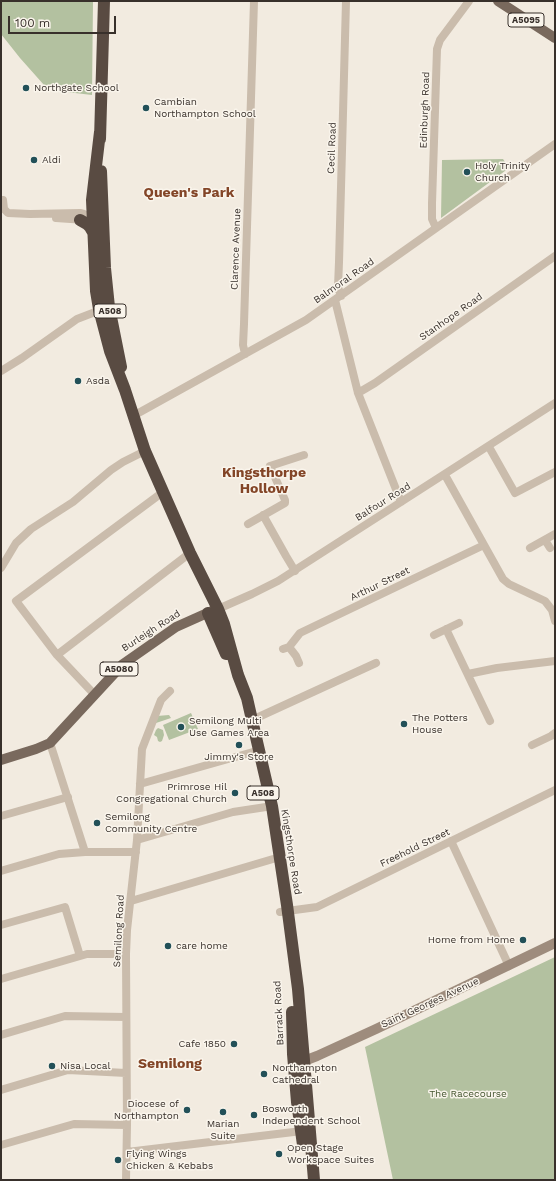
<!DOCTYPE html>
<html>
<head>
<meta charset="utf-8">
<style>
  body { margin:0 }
  #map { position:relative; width:556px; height:1181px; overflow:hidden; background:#f2ebe0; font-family:"Work Sans",sans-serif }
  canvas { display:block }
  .frame { position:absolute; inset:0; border:2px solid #38302b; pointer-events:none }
  .scale { position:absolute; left:8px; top:16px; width:108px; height:18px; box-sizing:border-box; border:2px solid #38302b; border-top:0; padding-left:5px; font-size:12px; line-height:14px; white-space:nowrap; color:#38302b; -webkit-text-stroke:3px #faf5ec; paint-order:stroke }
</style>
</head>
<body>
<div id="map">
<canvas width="556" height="1181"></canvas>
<div class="frame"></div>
<div class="scale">100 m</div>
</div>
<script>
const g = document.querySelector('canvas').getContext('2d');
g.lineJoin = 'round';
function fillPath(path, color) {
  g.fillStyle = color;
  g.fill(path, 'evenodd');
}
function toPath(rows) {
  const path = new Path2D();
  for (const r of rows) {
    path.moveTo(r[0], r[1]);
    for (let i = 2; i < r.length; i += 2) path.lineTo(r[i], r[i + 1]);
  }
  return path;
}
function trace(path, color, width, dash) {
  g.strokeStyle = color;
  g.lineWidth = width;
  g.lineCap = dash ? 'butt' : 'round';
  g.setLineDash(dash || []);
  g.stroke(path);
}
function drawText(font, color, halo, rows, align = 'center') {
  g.font = font + ' "Work Sans",sans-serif';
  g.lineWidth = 3;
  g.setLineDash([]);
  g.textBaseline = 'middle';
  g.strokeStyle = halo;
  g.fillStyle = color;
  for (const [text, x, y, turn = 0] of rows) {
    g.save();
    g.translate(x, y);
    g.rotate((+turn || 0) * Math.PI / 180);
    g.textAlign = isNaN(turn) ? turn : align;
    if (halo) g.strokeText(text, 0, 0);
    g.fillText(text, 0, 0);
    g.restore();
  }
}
const green = toPath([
  [1,1,93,1,92,95,58,91,44,85,20,58,1,34],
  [503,159,509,168,441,218,442,160],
  [191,713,198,729,169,740,163,725],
  [169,715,171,718,153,724,157,716],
  [158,728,163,730,164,735,162,741,160,742,158,741,157,737,154,735,156,730],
  [555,957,555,1180,393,1180,365,1047]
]);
const street = toPath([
  [3,200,4,209,8,213,30,214,80,213,84,214,93,219],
  [56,218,85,220],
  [436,228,432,219,432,203,437,49,440,40,469,1],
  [341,296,338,287,339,262,346,1],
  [335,300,358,393,401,502],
  [245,354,243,345,244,324,254,1],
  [1,371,22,358,77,319,103,309],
  [358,393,375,383,555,256],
  [133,416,306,320,555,144],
  [489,447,515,493,555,472],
  [445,475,503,579,509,584,545,601,552,610,555,621],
  [263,515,286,556,295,571],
  [248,524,285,503,285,500,270,466,304,455],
  [545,540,550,548],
  [530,548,555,534],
  [1,568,16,543,31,529,73,502,111,470,123,462,145,451],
  [218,609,252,594,278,581,555,403],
  [446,629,490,721],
  [434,635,459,623],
  [289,647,300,633,484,545],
  [283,649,289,647,296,656,299,663],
  [57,655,190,553],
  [468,674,497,668,555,661],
  [94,694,57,655,16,601,163,492],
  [252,720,376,663],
  [50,743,85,852],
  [532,745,551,736,555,733],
  [140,784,260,750],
  [1,816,68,797],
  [137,840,233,812,266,807],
  [451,841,509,966],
  [1,871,59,854,85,852,136,852],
  [131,901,273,859],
  [280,912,317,907,555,790],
  [1,925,65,907,80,956],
  [1,979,87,954,126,954],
  [1,1035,65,1016,126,1017],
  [1,1090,68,1070,126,1073],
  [1,1145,74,1124,127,1125],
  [127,1152,302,1131],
  [126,1180,127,1125,126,954,127,930,137,840,142,749,161,700,170,691]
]);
const secondary = toPath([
  [304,1061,317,1056,376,1029,555,943]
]);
const primary = toPath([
  [498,1,555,38],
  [1,760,36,749,50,743,123,664,176,627,214,610]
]);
const highway = toPath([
  [100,132,92,200,96,291,99,309,110,351,125,390,145,451,190,553,218,609,224,624,238,675,247,698,252,720,272,806,287,905,298,989,314,1180],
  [100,139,104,1],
  [101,171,105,268,109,307,121,367],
  [80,220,87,224,90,227,94,234],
  [208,613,226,654],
  [292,1012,293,1054,297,1102,303,1145]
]);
const markers = [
  [26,88,4,"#225058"],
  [146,108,4,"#225058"],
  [34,160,4,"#225058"],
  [467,172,4,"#225058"],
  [78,381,4,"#225058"],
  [404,724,4,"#225058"],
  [181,727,4,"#225058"],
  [239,745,4,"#225058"],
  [235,793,4,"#225058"],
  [97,823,4,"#225058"],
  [523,940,4,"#225058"],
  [168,946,4,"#225058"],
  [234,1044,4,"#225058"],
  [52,1066,4,"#225058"],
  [264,1074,4,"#225058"],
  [187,1110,4,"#225058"],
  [223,1112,4,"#225058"],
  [254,1115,4,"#225058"],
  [279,1154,4,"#225058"],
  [118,1160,4,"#225058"]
];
const shields = [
  [526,20,36],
  [110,311,32],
  [119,669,38],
  [263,793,32]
];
const shieldNames = [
  ["A5095",526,20],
  ["A508",110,311],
  ["A5080",119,669],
  ["A508",263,793]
];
const poiNames = [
  ["Northgate School",34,88],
  ["Cambian",154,102],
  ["Northampton School",154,114],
  ["Aldi",42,160],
  ["Holy Trinity",475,166],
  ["Church",475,178],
  ["Asda",86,381],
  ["The Potters",412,718],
  ["House",412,730],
  ["Semilong Multi",189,721],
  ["Use Games Area",189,733],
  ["Jimmy's Store",239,757,"center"],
  ["Primrose Hil",227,787,"right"],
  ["Congregational Church",227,799,"right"],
  ["Semilong",105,817],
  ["Community Centre",105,829],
  ["Home from Home",515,940,"right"],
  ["care home",176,946],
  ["Cafe 1850",226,1044,"right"],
  ["Nisa Local",60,1066],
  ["Northampton",272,1068],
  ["Cathedral",272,1080],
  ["Diocese of",179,1104,"right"],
  ["Northampton",179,1116,"right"],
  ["Bosworth",262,1109],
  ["Independent School",262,1121],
  ["Marian",223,1124,"center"],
  ["Suite",223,1136,"center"],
  ["Open Stage",287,1148],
  ["Workspace Suites",287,1160],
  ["Flying Wings",126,1154],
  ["Chicken & Kebabs",126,1166]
];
const streetNames = [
  ["Edinburgh Road",425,110,-88],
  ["Cecil Road",332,148,-88],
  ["Clarence Avenue",236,249,-88],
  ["Balmoral Road",344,281,-35],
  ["Stanhope Road",451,317,-35],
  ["Balfour Road",383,502,-32],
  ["Arthur Street",380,584,-26],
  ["Burleigh Road",151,631,-33],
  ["Freehold Street",415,848,-26],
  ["Kingsthorpe Road",291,852,81],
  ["Semilong Road",119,931,-87],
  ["Saint Georges Avenue",430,1003,-25],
  ["Barrack Road",279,1013,-93]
];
const parkNames = [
  ["The Racecourse",468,1094]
];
const districtNames = [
  ["Queen's Park",189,193],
  ["Kingsthorpe",264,473],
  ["Hollow",264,489],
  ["Semilong",170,1064]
];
fillPath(green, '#b3c1a0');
trace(street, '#cabcac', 8);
trace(secondary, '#9e8c7d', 10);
trace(primary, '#79695d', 10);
trace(highway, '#594b42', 12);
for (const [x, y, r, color] of markers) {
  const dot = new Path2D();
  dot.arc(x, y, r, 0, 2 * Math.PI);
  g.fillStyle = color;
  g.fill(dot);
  trace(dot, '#faf5ec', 1.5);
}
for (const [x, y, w] of shields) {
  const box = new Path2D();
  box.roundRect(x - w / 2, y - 7, w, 14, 3);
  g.fillStyle = '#faf5ec';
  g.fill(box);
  trace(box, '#38302b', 1);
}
drawText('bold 9px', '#38302b', null, shieldNames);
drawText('10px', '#38302b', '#faf5ec', poiNames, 'left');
drawText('10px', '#38302b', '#faf5ec', streetNames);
drawText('10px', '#44552f', '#faf5ec', parkNames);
drawText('bold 14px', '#834527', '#faf5ec', districtNames);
</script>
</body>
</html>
